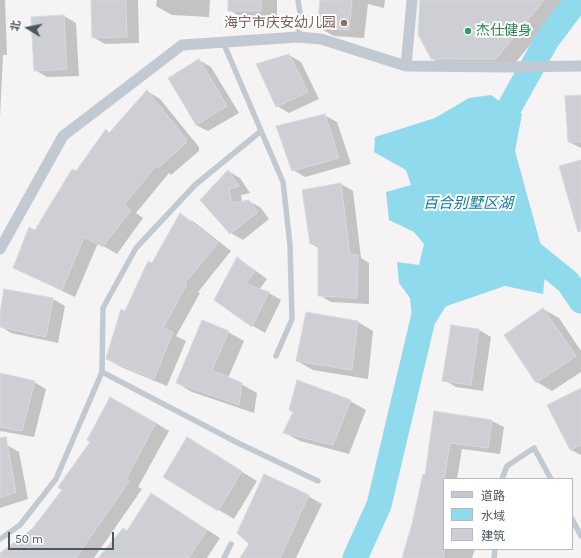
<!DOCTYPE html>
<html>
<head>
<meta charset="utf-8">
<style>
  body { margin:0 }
  #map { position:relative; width:581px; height:558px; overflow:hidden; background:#f5f3f3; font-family:Karla,"Noto Sans SC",sans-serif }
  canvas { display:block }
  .legend { position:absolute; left:443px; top:478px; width:130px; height:72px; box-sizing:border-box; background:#fff; border:1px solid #b7bbc0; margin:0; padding:5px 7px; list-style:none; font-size:12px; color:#4a5661 }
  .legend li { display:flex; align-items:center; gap:8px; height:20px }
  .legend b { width:20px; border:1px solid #b7bbc0 }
  .north { position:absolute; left:8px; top:8px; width:40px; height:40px; -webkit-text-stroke:3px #fff; paint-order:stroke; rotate:280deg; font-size:11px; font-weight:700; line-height:16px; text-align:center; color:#4a5661 }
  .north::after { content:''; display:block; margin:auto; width:14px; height:18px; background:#4a5661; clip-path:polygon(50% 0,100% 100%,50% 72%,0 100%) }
  .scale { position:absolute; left:8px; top:532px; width:106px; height:18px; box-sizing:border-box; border:2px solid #4a5661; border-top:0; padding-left:5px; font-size:12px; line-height:14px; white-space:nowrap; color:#4a5661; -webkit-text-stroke:3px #fff; paint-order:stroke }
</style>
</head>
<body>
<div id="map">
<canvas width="581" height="558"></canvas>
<ul class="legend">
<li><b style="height:5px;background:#c1cad2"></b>道路</li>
<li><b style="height:11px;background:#90daee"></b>水域</li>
<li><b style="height:11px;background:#cdcfd5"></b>建筑</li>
</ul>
<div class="north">北</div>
<div class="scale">50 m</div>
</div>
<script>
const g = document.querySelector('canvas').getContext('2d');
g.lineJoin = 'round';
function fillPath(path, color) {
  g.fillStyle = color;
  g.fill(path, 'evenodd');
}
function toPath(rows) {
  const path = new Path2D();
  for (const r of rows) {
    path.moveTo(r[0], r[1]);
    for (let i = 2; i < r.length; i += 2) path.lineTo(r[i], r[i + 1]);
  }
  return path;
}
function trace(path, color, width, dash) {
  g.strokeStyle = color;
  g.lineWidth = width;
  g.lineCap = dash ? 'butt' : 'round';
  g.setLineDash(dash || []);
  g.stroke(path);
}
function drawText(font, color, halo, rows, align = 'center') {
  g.font = font + ' Karla,"Noto Sans SC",sans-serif';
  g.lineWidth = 4;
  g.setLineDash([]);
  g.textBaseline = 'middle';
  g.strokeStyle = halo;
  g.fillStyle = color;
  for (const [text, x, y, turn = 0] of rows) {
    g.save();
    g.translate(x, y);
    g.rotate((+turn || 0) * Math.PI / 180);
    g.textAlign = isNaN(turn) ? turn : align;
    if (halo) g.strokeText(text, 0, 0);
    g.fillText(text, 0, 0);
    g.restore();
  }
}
const water = toPath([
  [491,95,509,108,522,114,515,151,546,264,543,294,505,286,412,318,410,298,399,283,397,262,419,265,424,244,414,232,389,220,386,192,411,185,406,170,374,152,375,137,435,118,469,98]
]);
const shadow = toPath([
  [0,0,5,0,7,55,3,55,0,118],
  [92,0,138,0,139,43,105,44,93,37],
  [157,0,210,0,209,17,172,15,156,6],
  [229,0,277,0,277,19,245,19,229,10],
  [321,0,385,0,384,8,368,4,364,38,334,36,318,27],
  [421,0,566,0,512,67,447,67,431,58],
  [64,16,76,23,79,76,47,77,35,70,32,18],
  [289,55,301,62,319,99,289,113,277,106],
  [199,60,211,67,239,113,208,131,196,125],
  [147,91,160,99,199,147,199,151,171,175,169,173,136,213,143,218,117,254,98,243,75,297,28,275,15,267,77,172,106,131,110,133],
  [581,96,581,148,569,142],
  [324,115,337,122,351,164,305,177,293,170],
  [228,171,240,178,250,193,241,195,242,202,249,201,261,208,269,219,243,240,231,233,201,200],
  [341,184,353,191,361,258,369,263,369,304,331,302,319,295,319,248,311,244],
  [180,215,194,222,231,251,198,292,200,293,176,336,186,341,167,386,121,367,107,359,126,312],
  [238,259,249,266,267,279,259,290,269,293,281,300,265,333,253,326,215,300],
  [5,290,53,299,65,306,58,343,11,333,0,326],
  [543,309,559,318,581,351,581,372,552,391,537,382],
  [202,321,228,332,244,341,228,378,241,384,257,393,254,413,192,392,177,383],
  [358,322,373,331,368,379,313,370,297,361],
  [452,326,479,330,491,337,483,391,456,387,444,380],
  [0,374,34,382,46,389,34,437,0,431],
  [581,389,581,455,571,450],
  [350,401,366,410,349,454,300,441,285,433],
  [435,413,492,421,504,427,500,454,462,449,457,479,444,479,444,549,475,549,472,558,403,558,426,476],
  [156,423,169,431,138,487,142,489,94,558,0,558,0,554,32,530],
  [7,445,19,452,28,499,0,508,0,446],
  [203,448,257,481,234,519,164,477],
  [151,494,220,538,207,558,99,558,123,529,127,531],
  [308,496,322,504,296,558,241,558]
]);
const river = toPath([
  [499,141,509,108,547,40,577,0],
  [520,243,568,282,581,301],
  [355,558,379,505,423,319,445,284]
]);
const building = toPath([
  [91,0,126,0,127,37,92,38,91,0],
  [228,0,261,0,261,11,228,11,228,0],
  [320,0,352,0,349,30,317,28,320,0],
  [420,0,544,0,496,59,431,59,418,34,420,0],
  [64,15,67,69,34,71,31,17,64,15],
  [289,54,308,92,276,107,256,64,289,54],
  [199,59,227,106,196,125,168,78,199,59],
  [147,90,186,139,186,143,158,168,156,166,124,205,131,210,103,247,84,237,62,290,13,268,29,227,35,230,72,169,76,171,106,129,109,133,147,90],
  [581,95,581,142,568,142,565,96,581,95],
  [325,114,339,158,292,171,276,126,325,114],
  [581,160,581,231,578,232,559,166,581,160],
  [228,170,239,186,229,189,232,203,249,200,258,212,230,234,200,200,228,170],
  [341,183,350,254,358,255,357,298,318,296,318,244,310,244,302,190,341,183],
  [180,213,218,243,185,283,187,284,163,328,173,332,154,379,106,359,107,355,121,309,125,311,148,261,152,263,180,213],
  [237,257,255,271,246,284,269,292,252,327,214,300,237,257],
  [4,289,53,298,46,337,0,327,0,314,4,289],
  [543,308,576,356,536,383,504,335,543,308],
  [306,312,358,321,352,370,296,361,306,312],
  [202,320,229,331,212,370,242,383,239,405,176,383,202,320],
  [451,325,479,329,471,385,442,381,451,325],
  [0,373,35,381,22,431,0,427,0,373],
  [297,380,351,400,333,445,283,433,293,412,289,410,297,380],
  [581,388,581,445,570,450,547,405,581,388],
  [110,397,156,423,126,479,129,481,76,558,0,558,0,553,32,529,62,490,58,487,90,442,87,440,110,397],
  [434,411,492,420,488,448,450,443,444,479,444,558,402,558,412,524,423,474,425,475,434,411],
  [6,437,16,492,0,498,0,438,6,437],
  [187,437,242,471,218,511,163,477,187,437],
  [264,474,309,495,280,558,240,558,249,544,237,533,264,474],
  [151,493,207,530,189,558,98,558,123,528,127,531,151,493]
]);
const service = toPath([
  [298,0,301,19,298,37],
  [223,42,283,182,290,245,292,319,276,356],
  [261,131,195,185,136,248,103,308,102,372,238,443,318,481],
  [502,479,507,466,534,448,551,479],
  [572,519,581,536],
  [0,539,20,525,56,479,102,372],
  [224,558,231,544],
  [494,558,495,549]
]);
const minor = toPath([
  [406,66,412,0],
  [0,249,63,136,182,45,298,37,321,39,406,66,508,67,581,66]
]);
const markers = [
  [344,23,4,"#8d6e63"],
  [468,31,4,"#2e9e5b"]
];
const educationNames = [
  ["海宁市庆安幼儿园",336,23]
];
const leisureNames = [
  ["杰仕健身",476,31]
];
const waterNames = [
  ["百合别墅区湖",468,204]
];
fillPath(water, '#90daee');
fillPath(shadow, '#0003');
trace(river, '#90daee', 25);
fillPath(building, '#cdcfd5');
trace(building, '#d7d9de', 1);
trace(service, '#c1cad2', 5.5);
trace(minor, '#c1cad2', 11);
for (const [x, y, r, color] of markers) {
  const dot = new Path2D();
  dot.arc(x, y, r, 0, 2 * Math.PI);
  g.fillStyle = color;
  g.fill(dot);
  trace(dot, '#fff', 1.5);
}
drawText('14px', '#785e54', '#fff', educationNames, 'right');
drawText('14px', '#27864d', '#fff', leisureNames, 'left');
drawText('italic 15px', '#0c7c9b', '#fff', waterNames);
</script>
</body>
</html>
